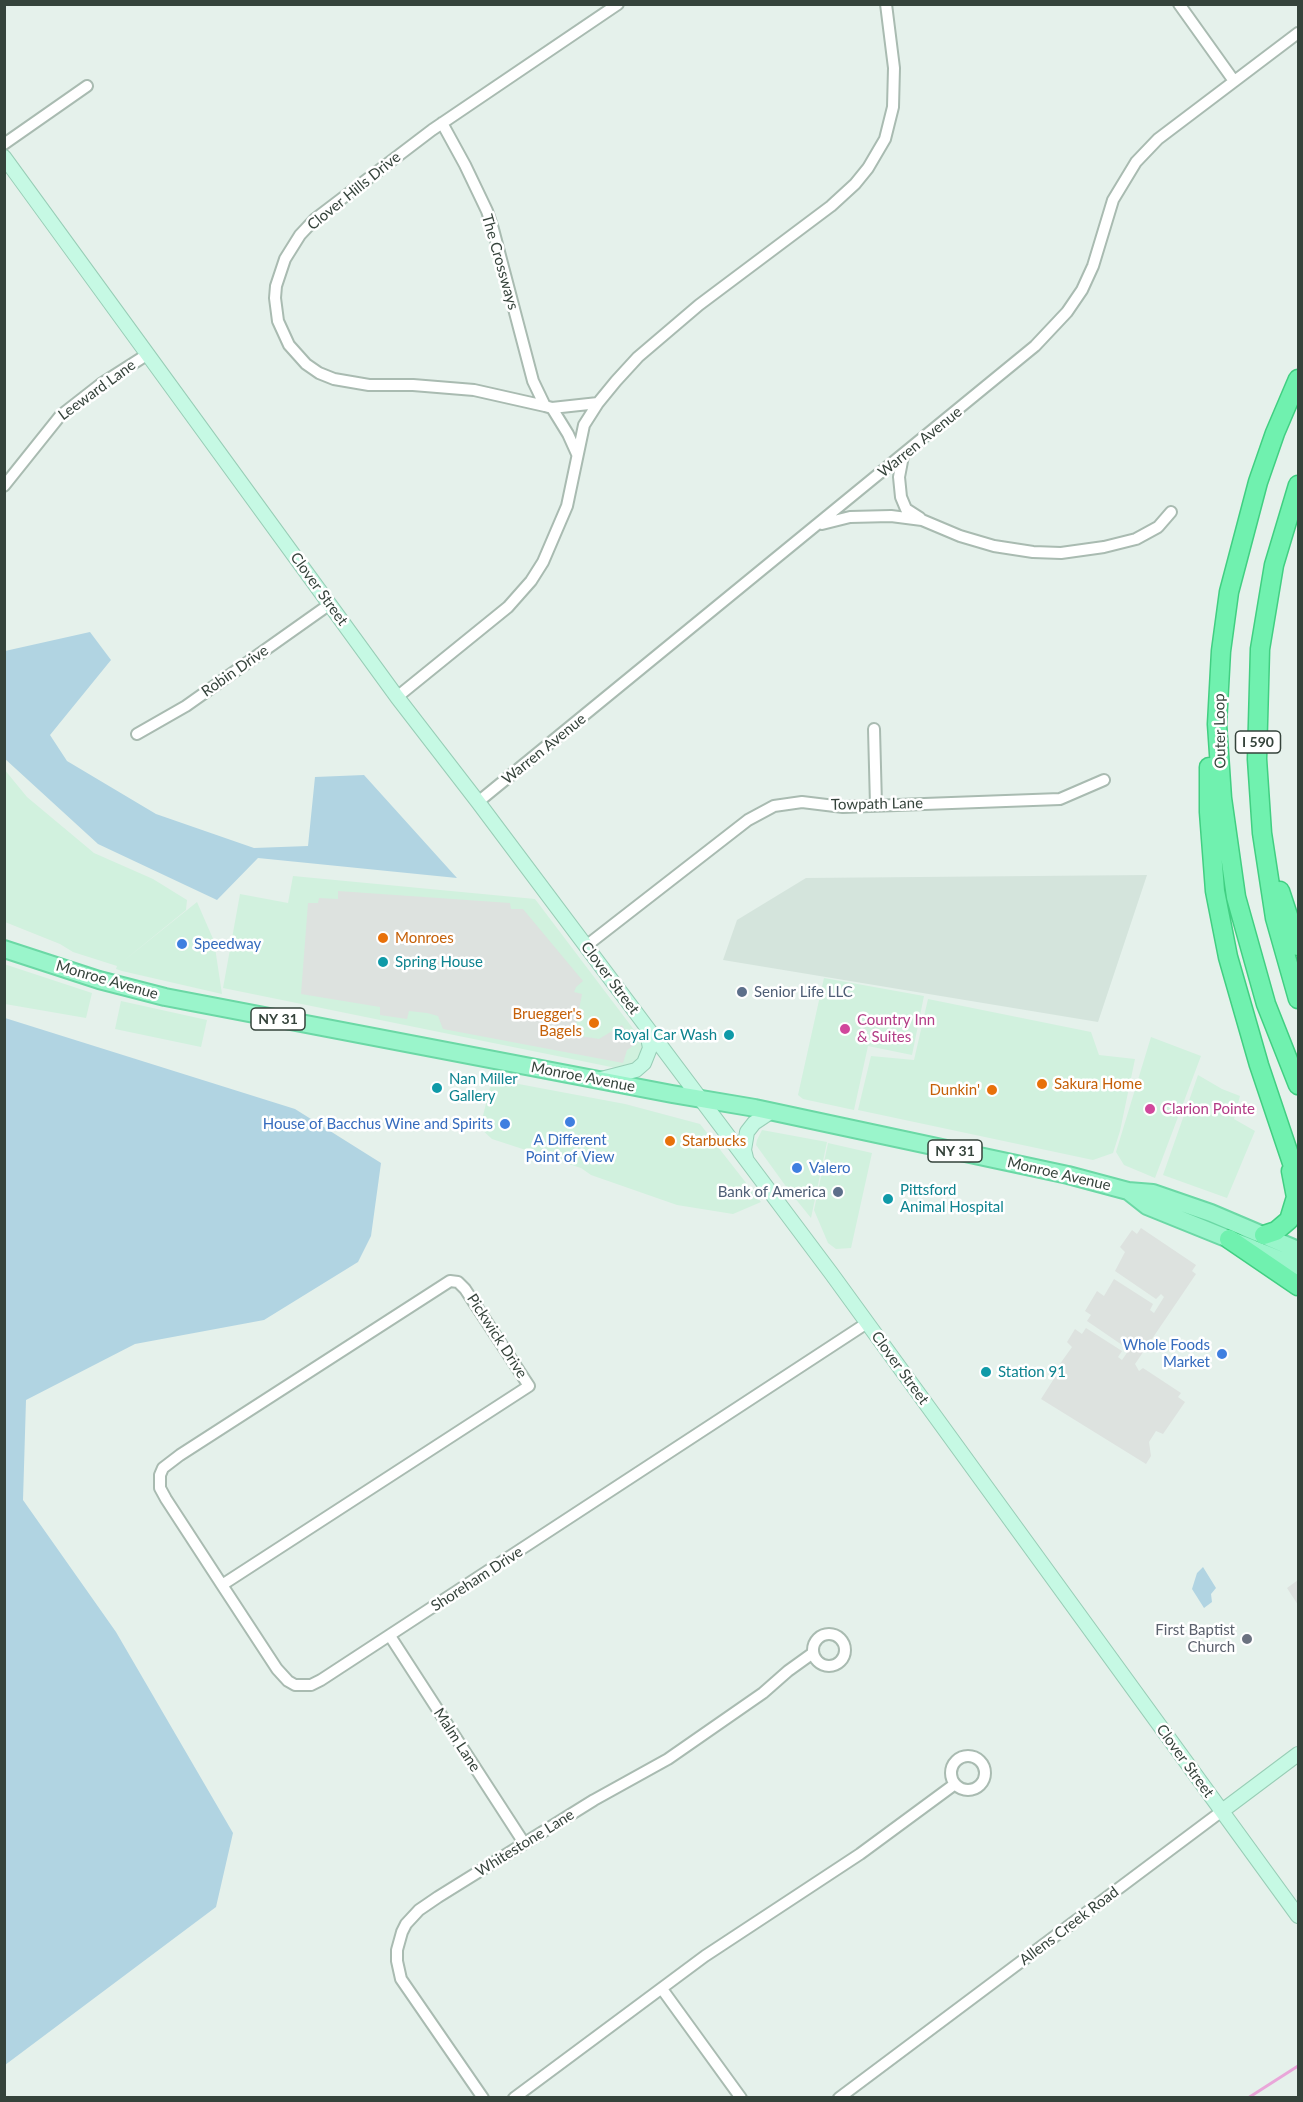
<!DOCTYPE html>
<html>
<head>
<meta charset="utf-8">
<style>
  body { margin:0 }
  #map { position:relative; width:1303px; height:2102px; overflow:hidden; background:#e5f1eb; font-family:Lato,sans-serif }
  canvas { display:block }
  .frame { position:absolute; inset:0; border:6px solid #35433b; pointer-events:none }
</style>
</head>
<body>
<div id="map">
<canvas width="1303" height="2102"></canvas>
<div class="frame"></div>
</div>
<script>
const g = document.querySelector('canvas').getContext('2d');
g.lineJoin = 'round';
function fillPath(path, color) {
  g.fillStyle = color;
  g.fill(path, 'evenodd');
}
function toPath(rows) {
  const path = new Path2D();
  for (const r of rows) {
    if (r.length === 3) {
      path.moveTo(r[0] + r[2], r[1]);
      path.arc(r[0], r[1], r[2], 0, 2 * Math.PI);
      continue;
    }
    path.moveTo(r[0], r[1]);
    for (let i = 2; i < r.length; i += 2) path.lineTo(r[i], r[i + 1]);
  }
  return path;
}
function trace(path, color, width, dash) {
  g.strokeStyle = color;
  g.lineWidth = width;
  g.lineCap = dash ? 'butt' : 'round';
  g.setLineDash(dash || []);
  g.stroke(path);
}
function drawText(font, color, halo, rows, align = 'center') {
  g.font = font + ' Lato,sans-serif';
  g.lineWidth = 5;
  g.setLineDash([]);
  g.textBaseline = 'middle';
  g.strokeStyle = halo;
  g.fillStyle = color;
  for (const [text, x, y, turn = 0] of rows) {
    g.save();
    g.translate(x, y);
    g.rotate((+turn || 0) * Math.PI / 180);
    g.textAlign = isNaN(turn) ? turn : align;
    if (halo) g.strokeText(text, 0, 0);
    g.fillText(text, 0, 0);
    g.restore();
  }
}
const residential = toPath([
  [1147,875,1098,1022,723,960,737,920,806,878]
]);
const commercial = toPath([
  [4,769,27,797,94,853,153,879,187,900,186,910,121,963,197,902,214,941,222,994,122,971,116,969,117,966,73,952,60,944,5,922],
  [293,876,535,899,644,1043,644,1057,634,1067,621,1069,223,988,240,894,288,903],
  [4,964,92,993,86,1018,5,1004],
  [824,978,924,996,912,1055,868,1046,854,1110,803,1099,798,1095],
  [928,999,1091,1032,1099,1055,1135,1059,1120,1131,1113,1153,1093,1160,858,1110,871,1056,914,1060],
  [121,1001,207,1020,201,1047,115,1029],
  [1151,1037,1201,1056,1155,1178,1124,1165,1116,1152],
  [1198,1075,1222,1089,1240,1096,1234,1119,1255,1131,1227,1198,1163,1175],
  [492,1079,625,1104,700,1124,761,1202,733,1214,677,1205,591,1175,581,1168,492,1139,480,1128],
  [762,1130,827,1142,811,1218,790,1192,756,1145,757,1140],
  [828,1143,872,1153,851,1248,836,1249,828,1243,814,1210]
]);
const green = toPath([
  [90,632,111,660,50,735,67,761,156,814,254,848,308,846,315,777,364,775,457,878,258,858,217,900,98,844,4,758,5,651],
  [5,1018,295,1109,381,1163,371,1236,358,1262,264,1320,135,1344,26,1400,23,1500,116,1632,233,1833,216,1907,5,2065],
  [1203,1567,1216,1588,1211,1594,1212,1602,1204,1608,1192,1589,1197,1573]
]);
const parking = toPath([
  [338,891,510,903,511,909,523,909,583,981,576,987,574,992,582,994,574,1035,599,1039,622,1025,634,1045,627,1050,623,1063,443,1029,438,1016,427,1013,409,1011,407,1019,380,1015,380,1007,301,994,308,903,318,903,319,898,338,899],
  [1141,1228,1196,1265,1192,1271,1196,1274,1135,1364,1139,1371,1143,1368,1181,1393,1178,1397,1185,1402,1163,1434,1156,1431,1149,1442,1151,1456,1146,1464,1041,1399,1055,1377,1052,1375,1072,1347,1067,1342,1075,1329,1082,1334,1086,1328,1122,1351,1118,1357,1122,1360,1133,1344,1128,1341,1125,1347,1087,1321,1091,1315,1085,1311,1097,1291,1104,1296,1114,1279,1153,1304,1150,1310,1154,1313,1164,1297,1161,1294,1156,1299,1115,1271,1125,1252,1120,1247,1132,1230,1137,1234],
  [1298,1580,1298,1605,1287,1588]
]);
const stream = toPath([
  [1248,2098,1298,2066]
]);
const street = toPath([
  [1179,4,1234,81],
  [442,123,465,165,487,211,493,229,533,381,545,406],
  [4,144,87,86],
  [552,408,598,403],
  [577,454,568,434,552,408,545,406,474,390,413,385,369,385,334,379,319,373,306,364,289,345,278,321,275,298,276,286,285,259,300,235,315,219,432,130,618,4],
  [903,456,899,477,901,497,906,509,920,518],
  [4,486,60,416,101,384,148,354],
  [822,524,850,517,891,516,922,520,960,536,994,546,1033,552,1061,553,1104,547,1136,539,1158,527,1171,512],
  [397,697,508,607,531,581,543,562,567,506,584,425,598,403,616,381,638,357,699,305,831,206,855,184,868,168,885,139,893,107,894,68,886,4],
  [874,729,876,805],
  [137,734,186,706,330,604],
  [478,802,1035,346,1067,312,1082,290,1093,266,1113,200,1136,162,1158,139,1298,33],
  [586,946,748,820,774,806,802,802,843,807,1060,799,1104,780],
  [222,1585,529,1386,465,1289,458,1282,450,1281,180,1455,163,1468,160,1475,160,1488,166,1499,222,1585,277,1669,288,1681,295,1685,311,1685,321,1680,867,1323],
  [829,1650,16],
  [390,1636,524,1843],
  [968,1773,17],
  [662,1989,741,2098],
  [483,2098,401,1979,397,1961,397,1950,402,1932,406,1924,419,1910,438,1897,594,1800,668,1759,763,1693,788,1671,813,1653],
  [514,2098,705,1956,860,1854,955,1784],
  [839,2098,1222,1811]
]);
const secondary = toPath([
  [4,157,397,697,478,802,831,1273,1298,1916],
  [601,1079,636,1070,644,1063,650,1048,647,1032],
  [746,1158,744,1150,747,1132,754,1123,772,1111],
  [1222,1811,1298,1754]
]);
const primary = toPath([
  [4,949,99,980,165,997,672,1094,755,1108,1068,1175,1128,1191,1153,1193,1211,1213,1298,1250],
  [1128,1191,1147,1206,1298,1267]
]);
const highway = toPath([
  [1298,379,1275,433,1258,482,1229,592,1221,651,1217,724,1222,798,1236,897,1266,1004,1298,1085],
  [1298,485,1274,565,1260,649,1257,759,1262,833,1275,918,1298,999],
  [1209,767,1209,812,1215,891,1228,957,1259,1065,1298,1181],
  [1280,891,1298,946],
  [1264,1235,1276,1231,1289,1220,1296,1197,1291,1171],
  [1229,1239,1298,1286]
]);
const markers = [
  [383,938,6,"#e8710a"],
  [182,944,6,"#3f7fe0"],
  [383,962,6,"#0f9aa8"],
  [742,992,6,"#5c6f8a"],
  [594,1023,6,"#e8710a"],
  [845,1029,6,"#d1479c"],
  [729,1035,6,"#0f9aa8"],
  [1042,1084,6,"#e8710a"],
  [437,1088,6,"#0f9aa8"],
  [992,1090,6,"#e8710a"],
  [1150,1109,6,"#d1479c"],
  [570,1122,6,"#3f7fe0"],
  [505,1124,6,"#3f7fe0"],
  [670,1141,6,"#e8710a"],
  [797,1168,6,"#3f7fe0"],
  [838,1192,6,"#5c6f8a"],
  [888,1199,6,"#0f9aa8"],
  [1222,1354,6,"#3f7fe0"],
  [986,1372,6,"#0f9aa8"],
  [1247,1639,6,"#6b7280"]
];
const shields = [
  [1258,742,45],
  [278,1019,54],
  [955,1151,54]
];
const shieldNames = [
  ["I 590",1258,742],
  ["NY 31",278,1019],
  ["NY 31",955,1151]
];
const streetNames = [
  ["Clover Hills Drive",354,191,-39],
  ["The Crossways",500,262,74],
  ["Leeward Lane",97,390,-36],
  ["Warren Avenue",920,442,-39],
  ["Clover Street",319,589,54],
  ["Robin Drive",235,671,-35],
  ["Outer Loop",1220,731,-91],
  ["Warren Avenue",544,749,-39],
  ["Towpath Lane",877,804,-1],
  ["Clover Street",610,978,53],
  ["Monroe Avenue",107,980,16],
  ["Monroe Avenue",583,1077,11],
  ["Monroe Avenue",1059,1174,13],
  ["Pickwick Drive",497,1336,57],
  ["Clover Street",900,1368,54],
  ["Shoreham Drive",477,1579,-33],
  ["Malm Lane",457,1740,57],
  ["Clover Street",1185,1761,54],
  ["Whitestone Lane",525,1843,-32],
  ["Allens Creek Road",1069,1926,-37]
];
const foodNames = [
  ["Monroes",395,938],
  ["Bruegger's",582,1014,"right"],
  ["Bagels",582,1031,"right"],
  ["Sakura Home",1054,1084],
  ["Dunkin'",980,1090,"right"],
  ["Starbucks",682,1141]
];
const shopNames = [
  ["Speedway",194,944],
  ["House of Bacchus Wine and Spirits",493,1124,"right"],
  ["A Different",570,1140,"center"],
  ["Point of View",570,1157,"center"],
  ["Valero",809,1168],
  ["Whole Foods",1210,1345,"right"],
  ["Market",1210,1362,"right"]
];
const cultureNames = [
  ["Spring House",395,962],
  ["Royal Car Wash",717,1035,"right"],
  ["Nan Miller",449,1079],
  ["Gallery",449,1096],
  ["Pittsford",900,1190],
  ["Animal Hospital",900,1207],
  ["Station 91",998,1372]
];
const serviceNames = [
  ["Senior Life LLC",754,992],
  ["Bank of America",826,1192,"right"]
];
const hotelNames = [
  ["Country Inn",857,1020],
  ["& Suites",857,1037],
  ["Clarion Pointe",1162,1109]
];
const worshipNames = [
  ["First Baptist",1235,1630],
  ["Church",1235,1647]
];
fillPath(residential, '#d4e4dc');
fillPath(commercial, '#d1f1de');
fillPath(green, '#b1d4e2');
fillPath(parking, '#dde2df');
trace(stream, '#e9a6d9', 3);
trace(street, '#a9bbb1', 14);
trace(secondary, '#98cdb6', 16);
trace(primary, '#6bd8a5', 20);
trace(highway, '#41cf82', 21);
trace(street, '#fff', 10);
trace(secondary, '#c6f9e4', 14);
trace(primary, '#9af5cb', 16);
trace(highway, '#70f1af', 18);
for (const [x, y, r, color] of markers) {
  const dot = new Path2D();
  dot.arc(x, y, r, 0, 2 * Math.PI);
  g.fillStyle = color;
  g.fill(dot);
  trace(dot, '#fff', 2);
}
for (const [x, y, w] of shields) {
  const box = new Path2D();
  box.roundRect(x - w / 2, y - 11, w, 22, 4.5);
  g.fillStyle = '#fff';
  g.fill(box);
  trace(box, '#35433b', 1.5);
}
drawText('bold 14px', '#35433b', null, shieldNames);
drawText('15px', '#35433b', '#fff', streetNames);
drawText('15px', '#c56008', '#fff', foodNames, 'left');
drawText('15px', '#366cbe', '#fff', shopNames, 'left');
drawText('15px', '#0d838f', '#fff', cultureNames, 'left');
drawText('15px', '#4e5e75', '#fff', serviceNames, 'left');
drawText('15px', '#b23c85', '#fff', hotelNames, 'left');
drawText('15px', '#5b616d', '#fff', worshipNames, 'right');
</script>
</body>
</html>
